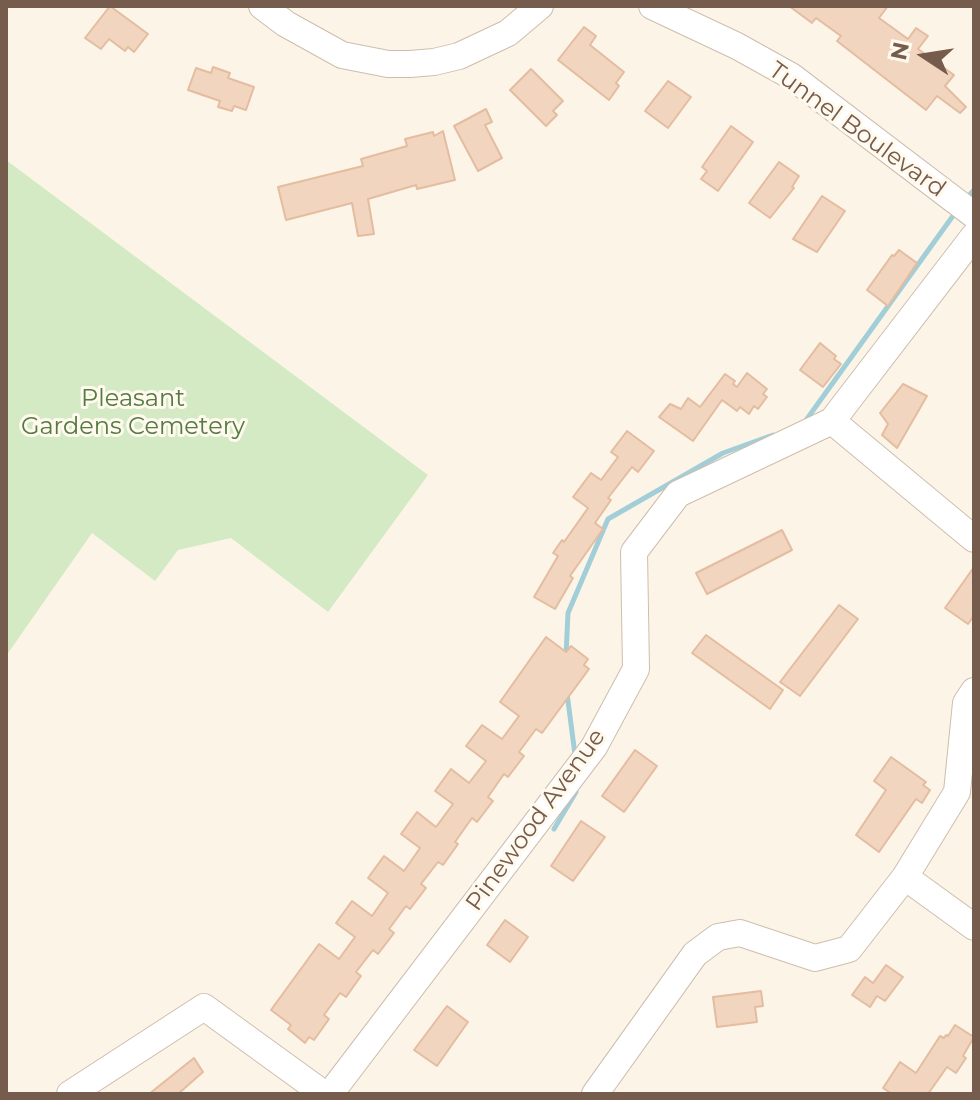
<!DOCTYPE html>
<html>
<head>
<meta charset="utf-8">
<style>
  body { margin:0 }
  #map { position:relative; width:980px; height:1100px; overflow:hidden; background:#fcf5e7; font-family:Montserrat,sans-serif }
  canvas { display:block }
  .frame { position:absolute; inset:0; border:8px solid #765c4c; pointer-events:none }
  .north { position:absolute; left:884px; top:16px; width:80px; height:80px; -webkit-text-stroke:6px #fff9ee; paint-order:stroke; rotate:282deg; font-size:22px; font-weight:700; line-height:32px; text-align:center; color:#765c4c }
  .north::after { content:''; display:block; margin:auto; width:28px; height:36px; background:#765c4c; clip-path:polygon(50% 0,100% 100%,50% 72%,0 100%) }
</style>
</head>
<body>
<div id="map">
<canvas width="980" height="1100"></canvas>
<div class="frame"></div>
<div class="north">N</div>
</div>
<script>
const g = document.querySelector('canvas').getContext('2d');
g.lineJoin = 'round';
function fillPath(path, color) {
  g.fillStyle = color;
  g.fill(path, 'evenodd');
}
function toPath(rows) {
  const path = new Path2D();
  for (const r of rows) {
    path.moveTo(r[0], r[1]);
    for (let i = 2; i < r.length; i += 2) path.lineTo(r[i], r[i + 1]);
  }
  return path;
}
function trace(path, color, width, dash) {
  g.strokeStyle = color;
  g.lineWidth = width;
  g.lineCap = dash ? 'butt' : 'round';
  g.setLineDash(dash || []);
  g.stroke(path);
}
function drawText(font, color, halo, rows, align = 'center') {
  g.font = font + ' Montserrat,sans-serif';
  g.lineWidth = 6;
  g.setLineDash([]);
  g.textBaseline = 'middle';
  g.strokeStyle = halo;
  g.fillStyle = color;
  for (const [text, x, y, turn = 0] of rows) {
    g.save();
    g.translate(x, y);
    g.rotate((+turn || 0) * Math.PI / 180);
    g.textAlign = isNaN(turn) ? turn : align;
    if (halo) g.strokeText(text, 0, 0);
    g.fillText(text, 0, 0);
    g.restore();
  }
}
const green = toPath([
  [6,160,428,475,328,612,231,538,178,550,155,581,92,533,6,656]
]);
const stream = toPath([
  [966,199,974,190],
  [804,423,955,213],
  [566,655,568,613,608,519,723,453,773,435],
  [567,693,575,755],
  [554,829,576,792]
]);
const building = toPath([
  [110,6,148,34,134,52,128,47,125,51,109,39,101,49,85,38,110,6],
  [789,6,888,6,879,18,908,39,916,28,928,36,918,49,954,75,945,86,966,107,960,113,937,96,926,110,837,41,841,36,816,18,812,23,789,6],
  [584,27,596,36,590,45,624,72,616,83,619,86,609,100,558,60,584,27],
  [213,67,230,73,228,78,254,87,246,110,234,106,232,111,218,107,220,101,188,90,196,68,211,73,213,67],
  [531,69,563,101,553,111,557,115,546,126,510,90,531,69],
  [668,81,691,97,668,128,645,111,668,81],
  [486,109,492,122,485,125,502,158,478,171,454,126,486,109],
  [731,126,753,142,718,191,701,179,707,171,702,167,731,126],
  [443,131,455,180,417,189,416,185,368,199,374,234,358,236,352,203,286,220,278,187,363,166,361,159,407,146,405,139,433,132,434,136,443,131],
  [779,162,799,176,792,187,794,188,770,218,749,203,779,162],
  [822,196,845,211,817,252,793,239,822,196],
  [899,250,917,263,888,306,867,290,892,255,894,256,899,250],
  [820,343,836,356,834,359,841,364,823,387,800,370,820,343],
  [747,373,767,389,763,394,767,397,758,409,754,406,749,414,740,407,737,411,722,400,693,441,659,417,670,404,681,409,688,398,700,407,725,374,735,381,733,384,737,387,747,373],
  [903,384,927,396,897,448,882,435,888,424,880,413,903,384],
  [627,431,654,451,638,472,632,467,608,498,611,500,595,523,603,529,570,576,573,578,555,609,534,597,558,556,553,553,562,540,564,542,588,508,573,497,591,473,601,480,618,457,611,452,627,431],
  [782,530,792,550,707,594,696,573,782,530],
  [974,567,974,616,968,624,945,608,974,567],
  [839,605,858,619,800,696,780,682,839,605],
  [706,635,783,690,770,709,692,653,706,635],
  [546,637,566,652,571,646,588,659,584,665,589,669,542,733,536,729,519,752,524,756,508,777,504,774,488,797,493,801,477,822,472,818,455,842,458,844,443,865,438,862,421,884,426,888,410,909,406,906,389,929,394,933,378,954,373,950,356,972,361,976,346,997,340,993,324,1015,329,1019,314,1040,309,1037,305,1043,288,1029,291,1025,271,1010,319,944,339,959,355,937,336,923,352,901,372,916,388,893,368,878,384,856,404,871,420,848,401,834,417,812,436,827,453,804,435,791,451,769,469,783,486,761,466,746,482,725,502,739,519,716,500,702,546,637],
  [635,750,657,766,624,812,602,796,635,750],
  [891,757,926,782,923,785,930,790,922,803,916,799,879,852,856,835,886,790,874,781,891,757],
  [581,821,605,837,573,881,551,866,581,821],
  [505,920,528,937,510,962,487,945,505,920],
  [886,965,903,977,885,1001,877,996,870,1007,852,995,865,977,873,983,886,965],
  [761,991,763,1006,755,1007,757,1022,717,1027,713,997,761,991],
  [447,1006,468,1022,437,1066,414,1050,447,1006],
  [955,1025,974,1037,963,1056,966,1058,956,1073,947,1067,928,1094,892,1094,883,1088,900,1062,916,1073,940,1036,944,1038,946,1035,948,1036,955,1025],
  [194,1058,203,1072,178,1094,149,1094,194,1058]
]);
const minor = toPath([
  [262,6,286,24,342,55,388,64,410,64,434,62,459,56,508,33,540,6],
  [652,6,737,46,791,76,974,215],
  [832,421,974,539],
  [905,877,974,927],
  [70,1094,204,1007,324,1094],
  [330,1094,594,747,636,669,634,552,678,494,832,421,974,236],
  [595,1094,695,954,718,937,740,933,815,958,849,949,905,877,957,792,966,703,974,691]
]);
const streetNames = [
  ["Tunnel Boulevard",857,130,36],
  ["Pinewood Avenue",536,820,-54]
];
const parkNames = [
  ["Pleasant",133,399],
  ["Gardens Cemetery",133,427]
];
fillPath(green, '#d3eac5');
trace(stream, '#a2ced8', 5);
fillPath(building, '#f1d5bf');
trace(building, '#e4bca0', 2);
trace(minor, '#cebdad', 28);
trace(minor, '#fff', 26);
drawText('24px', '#765c4c', '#fff9ee', streetNames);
drawText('24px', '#537b43', '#fff9ee', parkNames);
</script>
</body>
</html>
